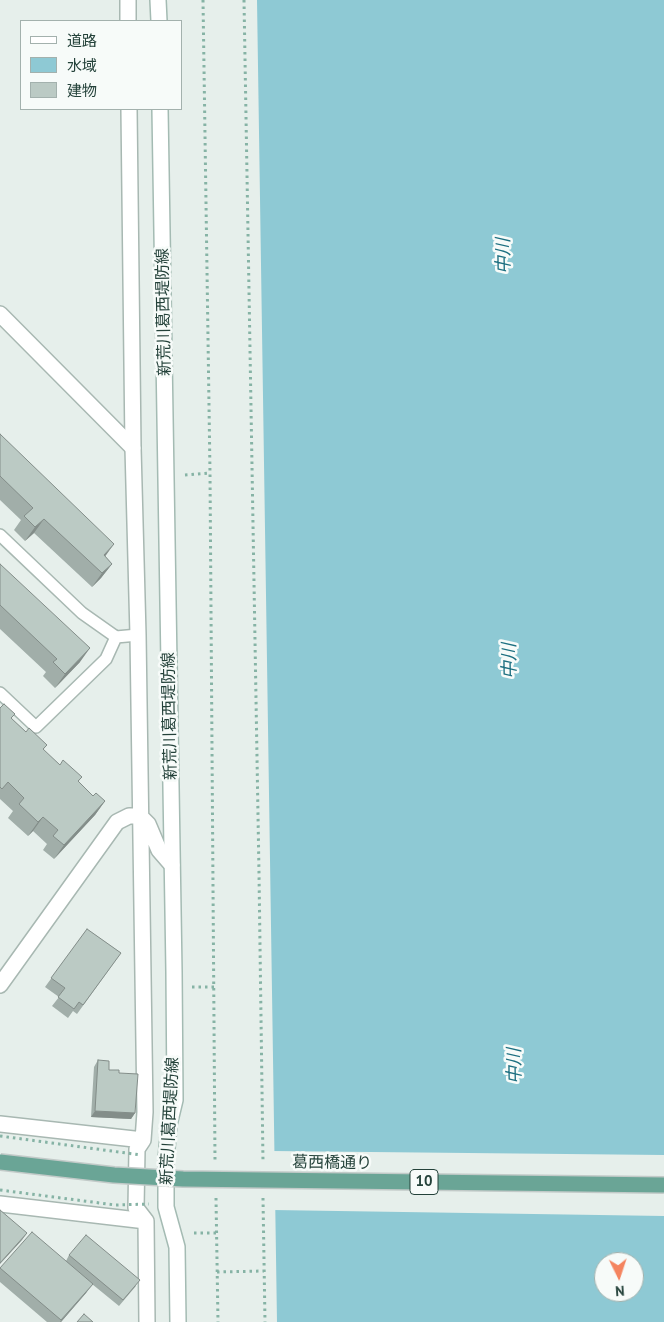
<!DOCTYPE html>
<html>
<head>
<meta charset="utf-8">
<style>
  body { margin:0 }
  #map { position:relative; width:664px; height:1322px; overflow:hidden; background:#e6efeb; font-family:"PT Sans","Noto Sans JP",sans-serif }
  canvas { display:block }
  .legend { position:absolute; left:20px; top:20px; width:162px; height:90px; box-sizing:border-box; background:#f7fbf9; border:1px solid #a3b1ad; margin:0; padding:6px 9px; list-style:none; font-size:15px; color:#24423a }
  .legend li { display:flex; align-items:center; gap:10px; height:25px }
  .legend b { width:25px; border:1px solid #a3b1ad }
  .north { position:absolute; left:594px; top:1252px; width:50px; height:50px; box-sizing:border-box; background:#f7fbf9; border:1px solid #a3b1ad; border-radius:50%; rotate:176deg; font-size:14px; font-weight:700; line-height:20px; text-align:center; color:#24423a }
  .north::after { content:''; display:block; margin:auto; width:18px; height:22px; background:#f4845f; clip-path:polygon(50% 0,100% 100%,50% 72%,0 100%) }
</style>
</head>
<body>
<div id="map">
<canvas width="664" height="1322"></canvas>
<ul class="legend">
<li><b style="height:6px;background:#fff"></b>道路</li>
<li><b style="height:14px;background:#8ec9d4"></b>水域</li>
<li><b style="height:14px;background:#bbcac4"></b>建物</li>
</ul>
<div class="north">N</div>
</div>
<script>
const g = document.querySelector('canvas').getContext('2d');
g.lineJoin = 'round';
function fillPath(path, color) {
  g.fillStyle = color;
  g.fill(path, 'evenodd');
}
function toPath(rows) {
  const path = new Path2D();
  for (const r of rows) {
    path.moveTo(r[0], r[1]);
    for (let i = 2; i < r.length; i += 2) path.lineTo(r[i], r[i + 1]);
  }
  return path;
}
function trace(path, color, width, dash) {
  g.strokeStyle = color;
  g.lineWidth = width;
  g.lineCap = dash ? 'butt' : 'round';
  g.setLineDash(dash || []);
  g.stroke(path);
}
function drawText(font, color, halo, rows, align = 'center') {
  g.font = font + ' "PT Sans","Noto Sans JP",sans-serif';
  g.lineWidth = 5;
  g.setLineDash([]);
  g.textBaseline = 'middle';
  g.strokeStyle = halo;
  g.fillStyle = color;
  for (const [text, x, y, turn = 0] of rows) {
    g.save();
    g.translate(x, y);
    g.rotate((+turn || 0) * Math.PI / 180);
    g.textAlign = isNaN(turn) ? turn : align;
    if (halo) g.strokeText(text, 0, 0);
    g.fillText(text, 0, 0);
    g.restore();
  }
}
const water = toPath([
  [257,0,664,0,664,1322,277,1322],
  [604,1262,634,1262,634,1292,604,1292]
]);
const pier = toPath([
  [272,1151,664,1155,664,1216,273,1210]
]);
const path = toPath([
  [203,0,210,473,215,1161],
  [244,0,259,873,263,1162],
  [185,475,210,473],
  [192,987,214,987],
  [216,1198,218,1322],
  [263,1198,265,1322],
  [194,1233,216,1233],
  [217,1272,264,1271]
]);
const service = toPath([
  [0,535,82,613,116,637,106,659,36,727,0,693],
  [116,637,138,635]
]);
const minor = toPath([
  [128,0,128,21],
  [129,109,133,448,138,635,145,1112,143,1140,137,1149,136,1208,146,1221,147,1322],
  [0,985,117,822,129,816,140,816,148,824,159,850,172,865],
  [0,1124,143,1140],
  [0,1204,146,1221]
]);
const tertiary = toPath([
  [0,314,133,448]
]);
const secondary = toPath([
  [158,0,159,21],
  [160,109,174,972,175,1100,169,1125,166,1160,166,1207,177,1247,178,1322]
]);
const pathBridge = toPath([
  [0,1136,141,1155],
  [0,1190,115,1205,149,1204]
]);
const primaryBridge = toPath([
  [0,1162,114,1175,183,1179,664,1185]
]);
const wall = toPath([
  [0,434,112,564,101,578,92,587,34,533,25,541,14,530,21,520,0,500],
  [0,564,80,662,55,688,43,676,46,672,0,629],
  [0,708,26,732,47,745,43,750,60,765,82,777,78,782,93,796,105,801,95,815,54,859,43,850,47,844,33,831,28,836,8,818,13,811,0,799],
  [87,929,121,953,77,1014,73,1011,68,1018,52,1006,59,997,45,987],
  [98,1060,109,1070,119,1073,135,1113,131,1119,91,1117,94,1067],
  [69,1255,136,1286,119,1306,92,1284,86,1293,61,1322,47,1322,0,1282,0,1268,66,1261]
]);
const shadedWall = toPath([
  [44,519,34,533,25,541,35,527],
  [114,544,104,558,104,555],
  [112,564,101,578,92,587,102,573],
  [90,648,80,662,55,688,65,674],
  [105,801,95,815,54,859,64,845],
  [43,817,33,831,28,836,38,822],
  [95,1111,135,1113,131,1119,91,1117],
  [27,1233,22,1240,0,1264,0,1263],
  [93,1284,86,1293,61,1322,60,1322]
]);
const building = toPath([
  [0,434,114,544,104,555,112,564,102,573,44,519,35,527,24,516,33,508,0,476,0,434],
  [0,564,90,648,65,674,53,662,57,659,0,605,0,564],
  [4,704,15,714,11,718,26,732,29,728,47,745,43,749,60,765,63,760,82,777,78,781,93,796,96,793,105,801,64,845,53,836,58,830,43,817,38,822,19,804,24,798,8,782,2,789,0,787,0,708,4,704],
  [87,929,121,953,83,1005,79,1002,74,1009,58,997,65,988,51,978,87,929],
  [98,1060,109,1061,109,1070,119,1070,119,1073,138,1074,135,1113,95,1111,98,1060],
  [0,1210,27,1233,0,1263,0,1210],
  [32,1232,93,1284,61,1320,0,1268,32,1232],
  [86,1235,140,1280,123,1300,69,1255,86,1235],
  [84,1314,93,1322,77,1322,84,1314]
]);
const shields = [
  [424,1182,28]
];
const shieldNames = [
  ["10",424,1182]
];
const streetNames = [
  ["新荒川葛西堤防線",164,312,-91],
  ["新荒川葛西堤防線",170,716,-91],
  ["新荒川葛西堤防線",170,1121,-87],
  ["葛西橋通り",332,1163,1]
];
const waterNames = [
  ["中川",504,256,-91],
  ["中川",510,661,-91],
  ["中川",515,1066,-91]
];
fillPath(water, '#8ec9d4');
fillPath(pier, '#e6efeb');
trace(service, '#a8b8b2', 14);
trace(minor, '#a8b8b2', 18);
trace(tertiary, '#a8b8b2', 18);
trace(secondary, '#a4bbb3', 18);
trace(path, '#86b3a5', 3, [2.5, 4]);
trace(service, '#fff', 11);
trace(minor, '#fff', 15);
trace(tertiary, '#fff', 15);
trace(secondary, '#fff', 15);
trace(primaryBridge, '#c2cac8', 18, []);
trace(pathBridge, '#86b3a5', 3, [2.5, 4]);
trace(primaryBridge, '#6aa596', 15);
fillPath(wall, '#a1aea9');
fillPath(shadedWall, '#838d89');
fillPath(building, '#bbcac4');
trace(building, '#838d89', 1);
for (const [x, y, w] of shields) {
  const box = new Path2D();
  box.roundRect(x - w / 2, y - 12.5, w, 25, 4);
  g.fillStyle = '#f7fbf9';
  g.fill(box);
  trace(box, '#24423a', 1);
}
drawText('bold 15px', '#24423a', null, shieldNames);
drawText('16px', '#24423a', '#f7fbf9', streetNames);
drawText('italic 18px', '#1c6f80', '#f7fbf9', waterNames);
</script>
</body>
</html>
